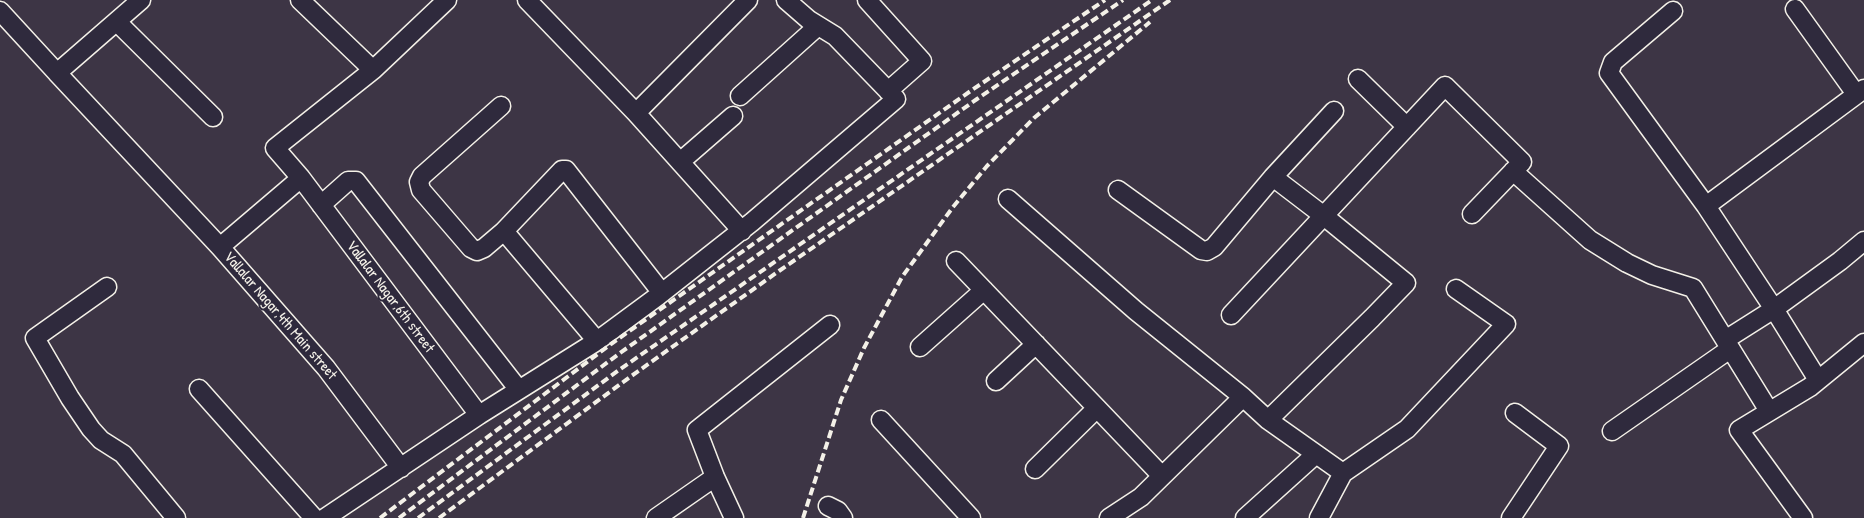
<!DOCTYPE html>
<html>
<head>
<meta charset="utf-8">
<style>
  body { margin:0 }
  canvas { display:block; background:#3d3545 }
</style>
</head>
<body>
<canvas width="1864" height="518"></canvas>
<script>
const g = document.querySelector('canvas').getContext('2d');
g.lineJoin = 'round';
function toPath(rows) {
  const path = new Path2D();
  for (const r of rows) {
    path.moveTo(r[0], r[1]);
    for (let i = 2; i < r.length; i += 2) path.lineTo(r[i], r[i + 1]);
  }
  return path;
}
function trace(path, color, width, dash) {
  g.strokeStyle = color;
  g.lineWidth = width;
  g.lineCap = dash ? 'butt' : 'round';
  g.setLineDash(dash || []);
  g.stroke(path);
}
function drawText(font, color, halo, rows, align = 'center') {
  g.font = font + ' "Patrick Hand",sans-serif';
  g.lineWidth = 4;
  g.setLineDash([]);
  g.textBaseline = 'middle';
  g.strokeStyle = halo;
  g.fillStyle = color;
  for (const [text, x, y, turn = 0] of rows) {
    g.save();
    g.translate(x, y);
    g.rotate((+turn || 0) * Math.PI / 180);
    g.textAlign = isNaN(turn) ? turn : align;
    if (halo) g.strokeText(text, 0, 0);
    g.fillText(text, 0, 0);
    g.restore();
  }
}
const street = toPath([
  [141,0,57,73,220,247],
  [300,0,373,70],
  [527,0,636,113],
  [867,0,922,61,888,91],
  [1795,9,1856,94],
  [0,11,57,73],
  [1673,11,1613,62,1609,73,1706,206,1864,89],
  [117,22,213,117],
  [1358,79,1407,127],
  [740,96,818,26],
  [501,106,422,176,419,182,421,190,471,248,477,251,484,248,504,231,597,341],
  [680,162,733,116],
  [1513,171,1590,240,1627,263,1652,275,1693,288,1769,411],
  [301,178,479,415],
  [1118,190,1201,250,1207,251,1214,247,1273,177,1334,111],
  [1008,199,1136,311,1243,397,1268,420,1343,473,1407,429,1506,324,1456,289],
  [321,205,348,181,356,181,519,390],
  [1706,206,1774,309,1840,261,1864,241],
  [504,231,562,170,566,170,662,293],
  [742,231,636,113,748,0],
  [956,261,1097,408,1035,469],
  [107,287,35,338,70,398,91,429,101,440,123,454,176,518],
  [1231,315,1445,86,1522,162,1472,214],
  [1725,340,1774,309,1818,380],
  [920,347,984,290],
  [996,381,1036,344],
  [199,389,314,518],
  [1097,408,1162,476],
  [881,420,971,518],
  [1268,420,1372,318,1406,283,1324,216,1273,177],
  [1612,431,1730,349],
  [401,468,326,368,220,247,301,178,275,148,373,70,447,0],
  [828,506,838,511,843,518],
  [325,518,479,415,597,341,658,296,752,222,896,99,835,36,809,20,786,0],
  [656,518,715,477],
  [734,518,715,477,697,430,830,325],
  [1109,518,1141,497,1243,397],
  [1245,518,1316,454],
  [1319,518,1343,473],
  [1511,518,1559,446,1515,413],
  [1803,518,1739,430,1810,387,1864,343]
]);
const rail = toPath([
  [380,518,611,344,972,90,1105,0],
  [399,518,620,353,977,99,1123,0],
  [418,518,619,370,1152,0],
  [439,518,630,377,779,271,1170,0],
  [803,518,841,400,864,348,902,277,953,207,987,166,1034,118,1150,22]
]);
const streetNames = [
  ["Vallalar Nagar,6th street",390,297,53],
  ["Vallalar Nagar,4th Main street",280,316,49]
];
trace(street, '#f4f1e8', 21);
trace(street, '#2f2a3d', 18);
trace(rail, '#f4f1e8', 4, [8, 4]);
drawText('15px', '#f4f1e8', '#2f2a3d', streetNames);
</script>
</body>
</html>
